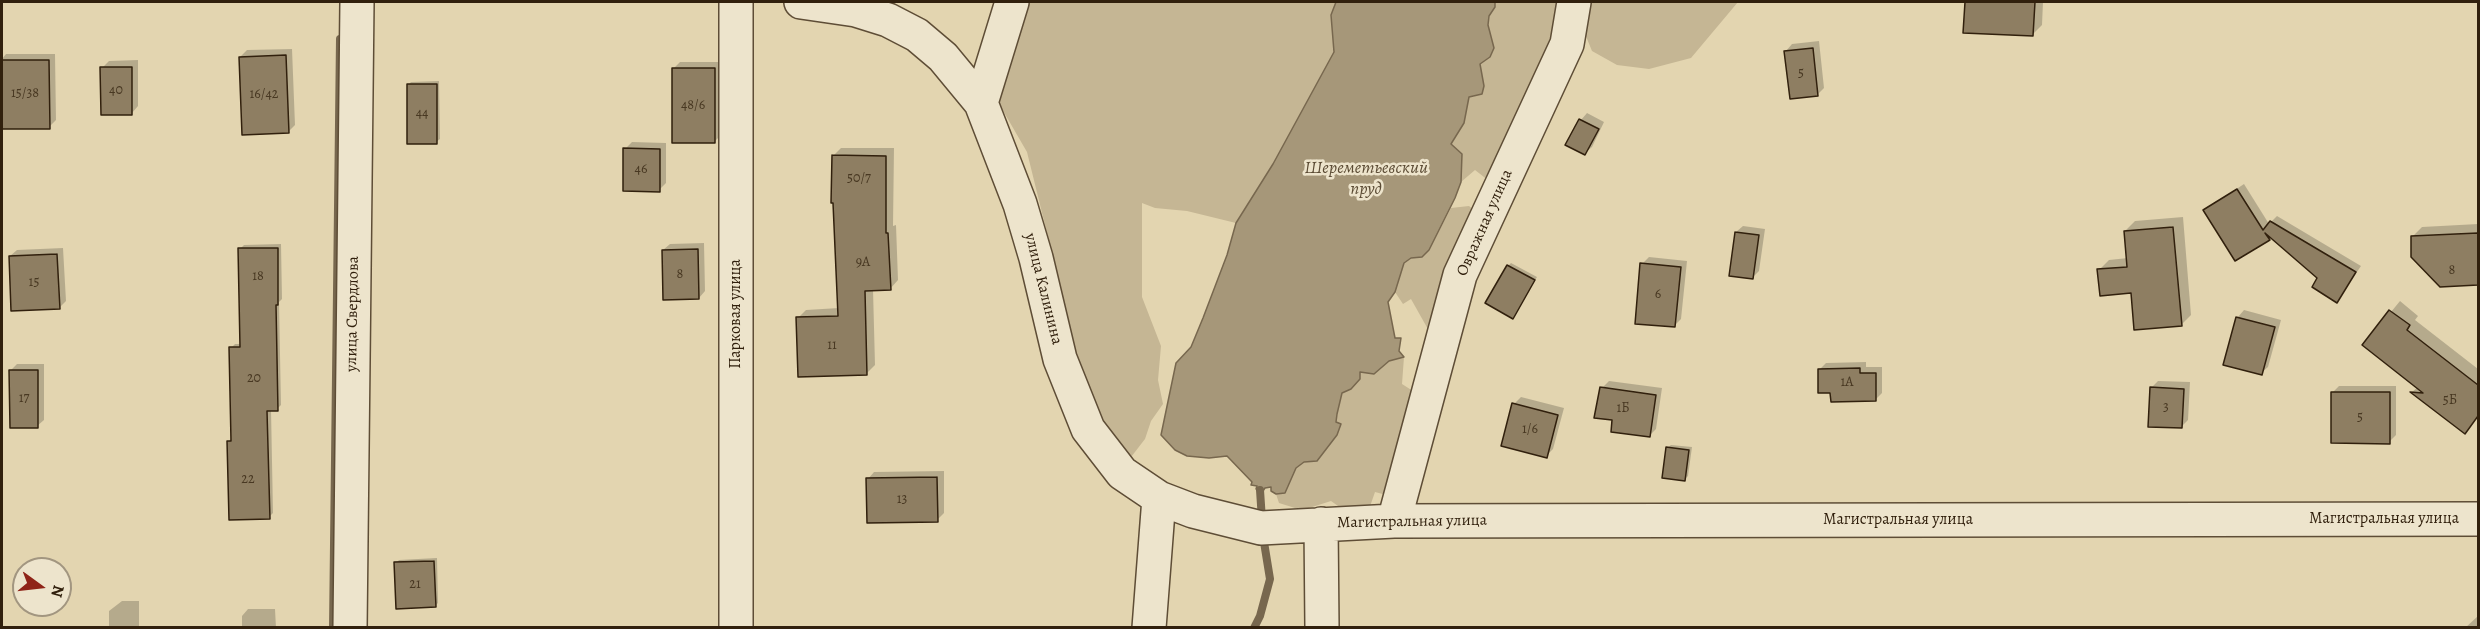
<!DOCTYPE html>
<html>
<head>
<meta charset="utf-8">
<style>
  body { margin:0 }
  #map { position:relative; width:2480px; height:629px; overflow:hidden; background:#e3d5b0; font-family:Alegreya,serif }
  canvas { display:block }
  .frame { position:absolute; inset:0; border:3px solid #31200d; pointer-events:none }
  .north { position:absolute; left:12px; top:557px; width:60px; height:60px; box-sizing:border-box; background:#ede4cc; border:2px solid #a29680; border-radius:50%; rotate:105deg; font-size:16px; font-weight:700; line-height:24px; text-align:center; color:#31200d }
  .north::after { content:''; display:block; margin:auto; width:21px; height:27px; background:#8f2418; clip-path:polygon(50% 0,100% 100%,50% 72%,0 100%) }
</style>
</head>
<body>
<div id="map">
<canvas width="2480" height="629"></canvas>
<div class="frame"></div>
<div class="north">N</div>
</div>
<script>
const g = document.querySelector('canvas').getContext('2d');
g.lineJoin = 'round';
function fillPath(path, color) {
  g.fillStyle = color;
  g.fill(path, 'evenodd');
}
function toPath(rows) {
  const path = new Path2D();
  for (const r of rows) {
    path.moveTo(r[0], r[1]);
    for (let i = 2; i < r.length; i += 2) path.lineTo(r[i], r[i + 1]);
  }
  return path;
}
function trace(path, color, width, dash) {
  g.strokeStyle = color;
  g.lineWidth = width;
  g.lineCap = dash ? 'butt' : 'round';
  g.setLineDash(dash || []);
  g.stroke(path);
}
function drawText(font, color, halo, rows, align = 'center') {
  g.font = font + ' Alegreya,serif';
  g.lineWidth = 5;
  g.setLineDash([]);
  g.textBaseline = 'middle';
  g.strokeStyle = halo;
  g.fillStyle = color;
  for (const [text, x, y, turn = 0] of rows) {
    g.save();
    g.translate(x, y);
    g.rotate((+turn || 0) * Math.PI / 180);
    g.textAlign = isNaN(turn) ? turn : align;
    if (halo) g.strokeText(text, 0, 0);
    g.fillText(text, 0, 0);
    g.restore();
  }
}
const green = toPath([
  [1022,2,1336,2,1331,15,1334,52,1273,164,1236,223,1187,211,1155,208,1142,203,1142,297,1161,346,1158,380,1163,404,1151,421,1145,439,1128,461,1097,420,1079,374,1070,326,1027,152,998,102],
  [1495,2,1566,2,1559,41,1493,184,1475,170,1461,182,1462,154,1451,145,1464,123,1469,97,1475,96,1484,86,1480,64,1490,57,1488,25,1489,16,1495,7],
  [1592,2,1738,2,1691,58,1649,69,1617,65,1592,51,1581,24],
  [1469,206,1476,212,1429,331,1411,299,1403,304,1395,292,1398,278,1404,263,1411,258,1422,257,1429,250,1451,208],
  [1404,357,1402,384,1416,393,1394,497,1375,492,1367,515,1348,513,1331,501,1309,508,1295,508,1279,503,1276,494,1285,493,1295,468,1304,462,1317,461,1337,435,1337,414,1342,393,1351,389,1360,372,1374,374,1389,361]
]);
const water = toPath([
  [1336,2,1495,2,1495,7,1489,16,1488,25,1494,48,1490,57,1480,64,1484,86,1482,94,1469,97,1464,123,1451,144,1462,154,1461,182,1455,198,1429,250,1422,257,1411,258,1404,263,1395,292,1388,302,1395,338,1401,338,1399,351,1404,357,1389,361,1374,374,1360,372,1360,379,1351,389,1342,393,1337,414,1336,422,1341,424,1337,435,1317,461,1304,462,1296,468,1285,493,1276,494,1271,491,1271,487,1265,488,1263,491,1256,489,1257,486,1251,485,1252,482,1227,456,1209,458,1187,456,1175,450,1161,435,1176,363,1191,347,1203,318,1227,255,1236,223,1273,164,1334,52,1331,15,1336,2]
]);
const shadow = toPath([
  [1966,2,2043,2,2042,25,2032,35,1965,31],
  [1819,41,1824,88,1817,95,1786,51,1792,44],
  [292,49,295,125,288,132,240,57,247,50],
  [6,54,55,54,56,120,49,127,2,128,2,59],
  [138,60,138,106,132,113,102,68,109,61],
  [680,62,721,62,721,135,715,141,673,69],
  [439,81,440,139,436,142,408,85,411,82],
  [1587,113,1604,122,1592,147,1585,153,1567,145,1581,120],
  [632,142,666,143,666,183,659,190,625,149],
  [841,148,894,148,893,226,896,225,898,280,890,289,873,289,875,365,867,373,798,318,806,310,839,308,833,156],
  [2244,184,2269,224,2277,216,2361,266,2337,301,2319,278,2271,236,2269,239,2205,210],
  [2183,217,2191,315,2181,325,2099,270,2109,260,2128,258,2125,231,2135,221],
  [2478,224,2478,284,2441,285,2412,237,2422,227],
  [1743,226,1765,229,1759,271,1753,277,1736,232],
  [704,243,705,291,699,298,663,250,670,244],
  [281,244,282,299,279,302,281,405,277,409,271,409,273,513,269,517,229,441,233,437,231,348,235,344,241,344,240,249,244,245],
  [63,248,66,301,59,308,10,256,17,250],
  [1649,257,1687,261,1681,319,1674,326,1642,264],
  [1511,263,1537,277,1516,314,1508,266],
  [2400,301,2418,316,2415,320,2478,369,2478,417,2464,432,2412,392,2418,387,2364,345],
  [2244,310,2281,320,2268,367,2261,373,2225,364,2238,317],
  [1866,362,1866,367,1882,367,1882,393,1875,400,1832,391,1819,370,1826,363],
  [17,364,44,364,44,420,37,426,10,371],
  [1609,381,1662,388,1656,429,1649,436,1614,419,1602,388],
  [2158,381,2190,382,2188,420,2181,427,2151,388],
  [2339,386,2396,386,2396,435,2389,442,2333,392],
  [1521,397,1564,408,1553,449,1546,456,1514,404],
  [1671,445,1692,447,1688,476,1685,479,1667,448],
  [944,471,944,513,937,520,868,479,874,472],
  [437,558,438,603,435,606,396,563,399,560],
  [122,601,139,601,139,628,109,628,109,611],
  [248,609,275,609,276,628,242,628,242,616],
  [2478,616,2478,628,2465,628]
]);
const stream = toPath([
  [1260,490,1262,520],
  [333,628,340,39],
  [1254,628,1260,616,1270,579,1263,536]
]);
const building = toPath([
  [1965,2,2035,2,2033,36,1963,33,1965,2],
  [1813,48,1818,96,1790,99,1784,51,1813,48],
  [286,55,289,133,242,135,239,57,286,55],
  [2,60,49,60,50,129,2,129,2,60],
  [100,67,132,67,132,115,101,115,100,67],
  [672,68,715,68,715,143,672,143,672,68],
  [407,84,437,84,437,144,407,144,407,84],
  [1579,119,1599,129,1585,155,1565,145,1579,119],
  [623,148,660,149,660,192,623,191,623,148],
  [832,155,886,156,886,233,888,233,891,290,865,291,867,375,798,377,796,317,838,316,833,203,831,203,832,155],
  [2237,189,2263,230,2270,221,2356,272,2337,303,2312,287,2317,278,2265,233,2270,240,2235,261,2203,210,2237,189],
  [2173,227,2182,326,2134,330,2131,293,2100,296,2097,269,2127,267,2124,231,2173,227],
  [1735,232,1759,235,1753,279,1729,276,1735,232],
  [2478,233,2478,285,2440,287,2411,257,2411,236,2478,233],
  [238,248,278,248,278,305,276,305,278,411,267,411,270,519,229,520,227,441,231,441,229,347,240,347,238,248],
  [698,249,699,299,663,300,662,250,698,249],
  [57,254,60,309,11,311,9,256,57,254],
  [1640,263,1681,267,1675,327,1635,324,1640,263],
  [1507,265,1535,280,1513,319,1485,303,1507,265],
  [2389,310,2410,325,2407,330,2478,385,2478,416,2465,434,2410,392,2423,393,2362,345,2389,310],
  [2236,317,2275,327,2262,375,2223,365,2236,317],
  [1860,368,1860,373,1876,373,1876,401,1831,402,1830,393,1818,393,1818,369,1860,368],
  [9,370,38,370,38,428,10,428,9,370],
  [1600,387,1656,395,1650,437,1611,432,1612,420,1594,418,1600,387],
  [2150,387,2184,389,2182,428,2148,427,2150,387],
  [2331,392,2390,392,2390,444,2331,443,2331,392],
  [1512,403,1558,415,1547,458,1501,446,1512,403],
  [1666,447,1689,450,1685,481,1662,478,1666,447],
  [937,477,938,522,867,523,866,478,937,477],
  [434,561,436,607,396,609,394,562,434,561]
]);
const minor = toPath([
  [736,2,736,628],
  [801,2,856,10,888,20,917,35,943,57,981,103,1020,204,1036,258,1060,359,1088,429,1122,473,1159,498,1193,511,1261,528,1394,521,2478,519],
  [981,103,1012,2],
  [1394,521,1460,275,1567,44,1574,2],
  [1321,524,1322,628],
  [350,628,357,2],
  [1149,628,1159,498]
]);
const numberNames = [
  ["5",1801,74],
  ["40",116,91],
  ["15/38",25,94],
  ["16/42",264,95],
  ["48/6",693,106],
  ["44",422,114],
  ["46",641,170],
  ["50/7",859,179],
  ["9А",863,263],
  ["8",2452,271],
  ["8",680,275],
  ["18",258,277],
  ["15",34,283],
  ["6",1658,295],
  ["11",832,346],
  ["20",254,379],
  ["1А",1847,383],
  ["17",24,399],
  ["5Б",2450,401],
  ["3",2166,408],
  ["1Б",1623,409],
  ["5",2360,418],
  ["1/6",1530,430],
  ["22",248,480],
  ["13",902,500],
  ["21",415,585]
];
const streetNames = [
  ["Овражная улица",1485,223,-66],
  ["улица Калинина",1043,289,76],
  ["улица Свердлова",353,314,-89],
  ["Парковая улица",736,314,-90],
  ["Магистральная улица",2384,519],
  ["Магистральная улица",1898,520],
  ["Магистральная улица",1412,522,-1]
];
const waterNames = [
  ["Шереметьевский",1366,169],
  ["пруд",1366,190]
];
fillPath(green, '#c5b694');
fillPath(water, '#a69779');
trace(water, '#77674e', 1.5);
fillPath(shadow, '#0003');
trace(stream, '#77674e', 8);
fillPath(building, '#8e7e62');
trace(building, '#31200d', 1.5);
trace(minor, '#5e4d36', 36);
trace(minor, '#ede4cc', 33);
drawText('14px', '#483822', null, numberNames);
drawText('16px', '#31200d', '#ede4cc', streetNames);
drawText('italic 18px', '#5a4a33', '#ede4cc', waterNames);
</script>
</body>
</html>
